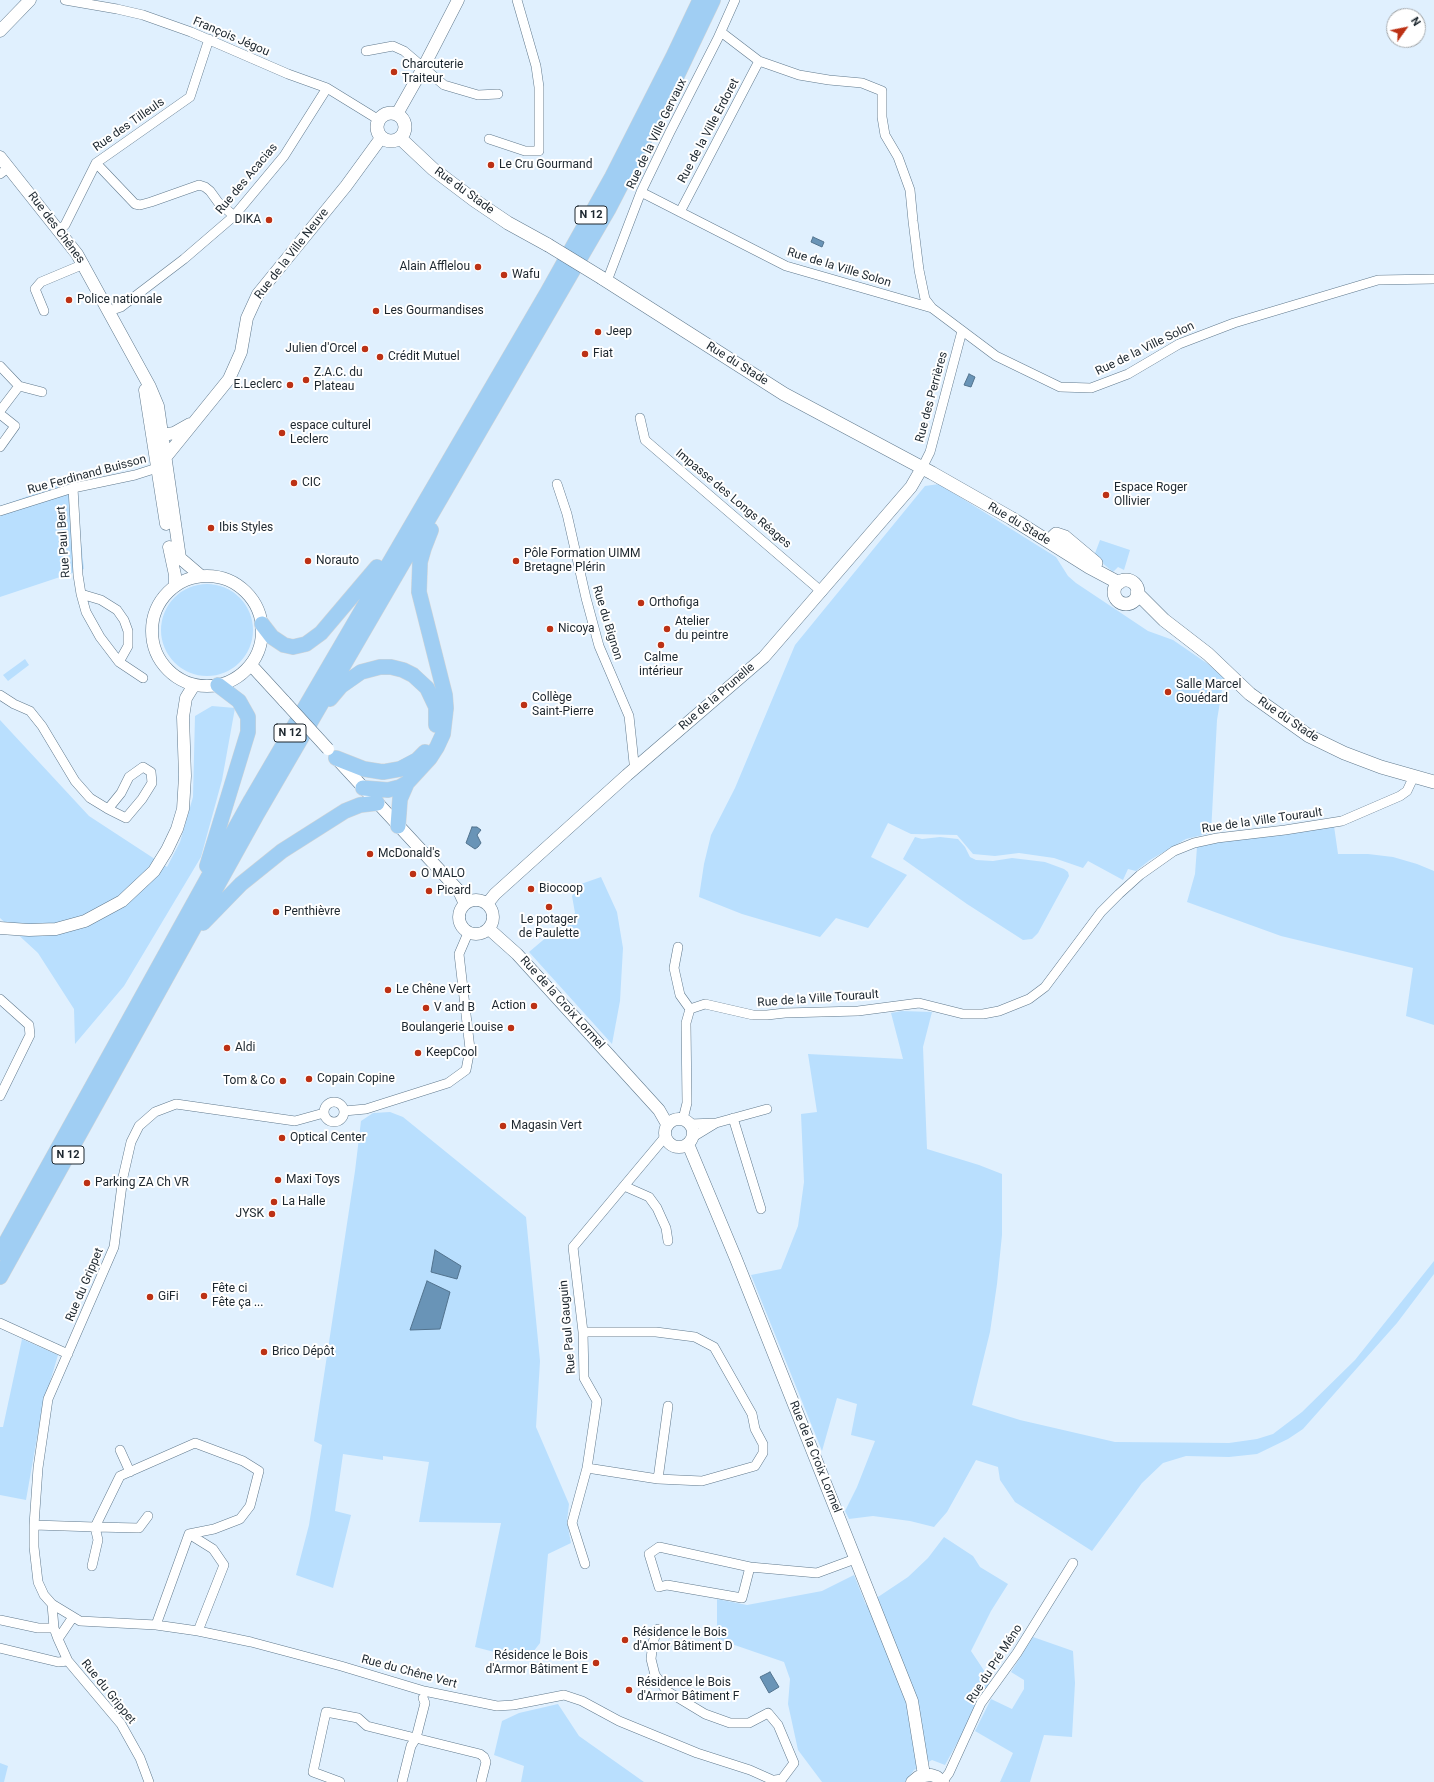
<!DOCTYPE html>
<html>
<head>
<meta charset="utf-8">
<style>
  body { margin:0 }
  #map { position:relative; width:1434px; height:1782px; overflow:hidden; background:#e0f0fe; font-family:Roboto,sans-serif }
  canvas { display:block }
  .north { position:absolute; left:1386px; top:8px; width:40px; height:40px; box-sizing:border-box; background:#fff; border:1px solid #a4a8ab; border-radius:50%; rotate:57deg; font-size:11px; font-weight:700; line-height:16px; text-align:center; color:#1c262e }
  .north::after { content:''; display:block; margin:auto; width:14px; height:18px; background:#bc3114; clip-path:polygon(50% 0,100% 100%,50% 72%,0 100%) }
</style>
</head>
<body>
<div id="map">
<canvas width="1434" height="1782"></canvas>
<div class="north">N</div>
</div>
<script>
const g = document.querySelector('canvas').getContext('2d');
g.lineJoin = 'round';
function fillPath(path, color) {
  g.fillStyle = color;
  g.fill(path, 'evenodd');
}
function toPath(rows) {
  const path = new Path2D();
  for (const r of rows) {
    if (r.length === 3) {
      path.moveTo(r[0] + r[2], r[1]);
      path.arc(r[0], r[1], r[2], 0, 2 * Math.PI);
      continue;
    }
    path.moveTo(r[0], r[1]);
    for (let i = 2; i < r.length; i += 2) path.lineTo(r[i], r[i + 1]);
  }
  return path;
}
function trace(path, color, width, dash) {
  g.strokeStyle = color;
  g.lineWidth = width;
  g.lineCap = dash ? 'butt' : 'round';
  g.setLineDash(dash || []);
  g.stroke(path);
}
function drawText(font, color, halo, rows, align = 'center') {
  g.font = font + ' Roboto,sans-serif';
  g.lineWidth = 4;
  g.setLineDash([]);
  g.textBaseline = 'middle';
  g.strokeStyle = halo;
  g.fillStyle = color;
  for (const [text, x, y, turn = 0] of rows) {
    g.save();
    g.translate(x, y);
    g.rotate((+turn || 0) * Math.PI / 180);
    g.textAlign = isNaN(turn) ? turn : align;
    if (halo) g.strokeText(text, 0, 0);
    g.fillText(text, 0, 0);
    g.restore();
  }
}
const green = toPath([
  [74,480,84,569,0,597,0,506],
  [939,484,1056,557,1068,576,1076,583,1148,631,1173,640,1208,664,1224,678,1217,720,1211,833,1186,839,1150,860,1136,871,1128,869,1123,880,1088,861,1083,868,1054,858,1019,853,995,856,973,854,957,835,911,834,888,823,871,857,907,875,868,928,836,918,820,937,742,914,699,897,704,864,711,835,735,788,795,645,925,486],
  [1100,540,1130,550,1124,570,1118,567,1113,572,1094,556],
  [207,630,46],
  [25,659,29,665,8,681,3,675],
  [212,706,235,708,222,780,201,857,124,986,75,1044,74,1009,38,953,0,918,0,720,89,816,167,867,180,842,193,797,195,716],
  [1334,826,1338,854,1368,854,1393,857,1417,864,1434,871,1434,1025,1406,1016,1413,968,1281,936,1187,902,1195,874,1197,847,1211,843],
  [915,837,922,839,940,837,958,839,965,847,970,857,976,860,993,861,1012,858,1045,862,1064,869,1068,872,1069,876,1038,933,1032,939,1023,940,967,904,903,859],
  [601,877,617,912,623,948,620,1001,612,1044,529,952,575,913,572,896,581,884],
  [902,1011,932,1012,923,1047,927,1149,979,1165,1002,1174,1002,1235,997,1284,990,1332,972,1405,1020,1420,1115,1442,1229,1443,1257,1439,1273,1434,1302,1412,1355,1360,1434,1261,1434,1274,1397,1323,1303,1429,1288,1439,1257,1454,1229,1457,1186,1456,1163,1463,1142,1483,1092,1551,1015,1502,1000,1480,998,1467,976,1460,947,1512,934,1527,910,1521,873,1516,849,1519,845,1511,857,1487,875,1441,851,1435,857,1404,837,1398,822,1451,751,1275,781,1269,798,1226,804,1182,801,1114,817,1112,808,1054,903,1059,891,1013],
  [390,1112,403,1117,526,1217,540,1361,536,1427,569,1504,567,1522,571,1543,548,1554,540,1643,530,1656,510,1656,475,1647,501,1523,419,1522,429,1462,383,1456,383,1460,343,1454,335,1511,351,1515,333,1588,296,1575,309,1525,322,1445,314,1441,355,1171,361,1121,373,1113],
  [22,1339,58,1355,42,1409,26,1500,0,1495,0,1427,3,1427],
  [944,1537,973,1556,980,1567,1008,1584,991,1611,971,1651,991,1681,945,1765,932,1760,914,1770,905,1782,822,1782,798,1750,788,1704,790,1679,784,1662,717,1639,717,1599,747,1605,822,1591,854,1575,866,1605,908,1577,928,1558],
  [1033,1637,1073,1651,1075,1683,1072,1737,1044,1735,1030,1782,1000,1782,1013,1753,975,1731,991,1699,1012,1709,1024,1689,1024,1680,1011,1672],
  [558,1704,579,1736,644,1782,521,1782,524,1766,494,1755,502,1721,519,1713],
  [0,1763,8,1766,4,1782,0,1782]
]);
const water = toPath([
  [813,237,824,242,822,247,811,242,813,237],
  [969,374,975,377,971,387,964,385,969,374],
  [472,827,477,827,481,830,477,835,481,843,478,847,475,849,466,843,472,827],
  [435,1250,461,1266,457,1279,431,1272,435,1250],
  [427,1281,450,1292,440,1329,410,1330,427,1281],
  [770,1672,779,1687,769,1693,760,1677,770,1672]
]);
const minor = toPath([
  [65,0,117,9,143,15,191,32,288,74,327,88,379,120],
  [721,32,759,61,799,75,829,80,862,83,882,91,882,117,885,135,898,157,910,190,913,221,919,270,925,299,932,308],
  [366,51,393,46,404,51,444,85,478,95,498,94],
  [489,139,525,151,539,151,539,87,536,66,517,0],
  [96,163,135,204,140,205,151,202,199,185,205,187,210,191,218,202,234,216],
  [0,174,8,168],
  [641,192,786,266,932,308,996,356,1060,387,1091,388,1128,374,1179,344,1234,323,1378,280,1434,279],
  [680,212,759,61],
  [59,230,65,225,96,163,190,97,209,39],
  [607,281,641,192,670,132,718,38,735,0],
  [44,311,35,289,41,282,84,264],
  [109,311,121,307,184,259,234,216,284,156,327,88],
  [0,366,19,386],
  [0,411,19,386,42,392],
  [0,414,15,426,0,447],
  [640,418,645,440,822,592],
  [922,468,930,452,962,331],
  [557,484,567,514,586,598,599,646,629,716,634,763,636,767],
  [73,488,78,575,81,594,86,612,100,637,119,662,143,678],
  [0,511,73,488,135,475,157,468],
  [81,594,101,600,117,610,124,620,128,631,128,646,119,662],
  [0,695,14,704,30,711,42,726,75,781,90,798,108,809,126,818,142,799,152,783,151,772,143,767,129,777,121,793,108,809],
  [678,947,674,968,680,995,690,1009],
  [0,999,29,1025,30,1035,0,1096],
  [334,1112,10],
  [344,1111,366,1109,448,1083,466,1070,470,1049,459,954,468,933],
  [733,1118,761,1209],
  [683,1119,687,1103,686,1023,690,1009,705,1004,753,1015,767,1015,785,1013,858,1011,919,1003,963,1014,983,1014,999,1011,1029,999,1045,987,1101,912,1119,894,1140,875,1174,851,1194,843,1217,838,1285,830,1342,821,1400,796,1407,791,1414,776],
  [716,1123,767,1109],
  [690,1124,716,1123,693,1137],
  [624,1186,649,1197,657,1208,666,1228,668,1241],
  [0,1323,68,1354],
  [583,1332,656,1332,695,1337,714,1347,752,1414,755,1429,763,1444,763,1453,755,1466,702,1481,658,1479],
  [120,1450,130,1472],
  [587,1468,658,1479,668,1406],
  [34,1525,95,1527,120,1476,195,1443,243,1461,259,1471,250,1506,240,1519,214,1529,189,1534,156,1625],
  [189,1534,213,1549,224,1565,198,1631],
  [585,1564,572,1523,587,1468,597,1401,584,1378,583,1332,573,1247,665,1137],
  [92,1566,98,1540,95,1527,139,1528,148,1516],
  [750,1567,742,1598,667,1585,659,1587,649,1554,659,1547,750,1567,817,1573,855,1559],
  [52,1604,80,1621,156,1625,198,1631,251,1642,341,1666,424,1691,497,1706,513,1705,564,1695,582,1701,619,1721,697,1753,750,1770,777,1782],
  [0,1620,38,1628,54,1628],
  [658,1629,653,1642,651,1659,655,1675,667,1691,705,1714,730,1723,749,1723,768,1713,778,1725,794,1763,782,1779,775,1780],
  [58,1639,73,1617],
  [0,1648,58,1662,68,1661],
  [943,1781,949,1773,981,1703,1017,1653,1073,1563],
  [149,1782,140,1758,121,1724,68,1661,58,1639,54,1628,52,1604,44,1595,38,1582,34,1547,34,1525,38,1468,48,1399,114,1247,123,1177,131,1142,139,1126,155,1112,176,1104,295,1121,324,1113],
  [340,1782,313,1772,326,1712,358,1718,367,1726,480,1754,484,1757,486,1762,481,1782],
  [402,1782,411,1746,416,1738,425,1703,423,1698]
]);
const tertiary = toPath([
  [0,31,30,0],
  [397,114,423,68,458,0],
  [0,157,77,254,150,387,158,406,180,558,201,576],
  [145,390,166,524],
  [157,441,163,435,174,433,190,424],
  [157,468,229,379,241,352,247,318,258,294,346,186,381,138],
  [169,547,175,575,175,586],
  [207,631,55],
  [251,665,285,702],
  [336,758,459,891,465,904],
  [476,917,17],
  [487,904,495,894,627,775,764,657,911,487,922,468],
  [0,928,29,930,56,929,85,921,122,901,154,871,167,850,177,829,183,809,185,776,183,717,186,698,194,685],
  [489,929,517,954,659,1110,667,1124],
  [679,1133,14],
  [688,1144,736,1259,912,1701,924,1775],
  [912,1782,918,1777,931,1775,937,1777,943,1782]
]);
const secondary = toPath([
  [391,127,14],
  [400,138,433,169,474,200,508,223,548,245],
  [602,278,784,394,932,473,1011,518,1089,567,1119,583],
  [1049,541,1056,534,1065,537,1096,563],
  [1126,592,12],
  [1137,593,1164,620,1208,654,1250,694,1309,736,1344,753,1381,767,1434,782]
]);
const trunk = toPath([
  [262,624,272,637,284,645,293,647,306,644,321,633,377,567],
  [330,699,341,686,361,672,380,667,391,667,403,670,413,675,427,688,436,707,436,725],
  [336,758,364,769,383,772,400,769,417,760,425,752],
  [363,788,388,790,400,787,407,783,430,758,437,747,443,734,446,708,445,695,419,592,420,562,424,548,431,530],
  [398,826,400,799,407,783],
  [207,866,248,732,248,717,239,701,218,685],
  [203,923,241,884,282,851,345,811,360,805,377,803],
  [0,1253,251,800,547,293,612,177,673,57,700,0],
  [0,1277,257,814,608,210,673,84,713,0]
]);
const tertiaryBridge = toPath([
  [285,702,328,749]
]);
const secondaryBridge = toPath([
  [548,245,602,278]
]);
const markers = [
  [394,72,4,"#bc3114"],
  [491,165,4,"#bc3114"],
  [269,220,4,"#bc3114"],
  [478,267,4,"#bc3114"],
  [504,275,4,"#bc3114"],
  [69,300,4,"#bc3114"],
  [376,311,4,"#bc3114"],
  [598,332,4,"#bc3114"],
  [365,349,4,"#bc3114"],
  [585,354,4,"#bc3114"],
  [380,357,4,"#bc3114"],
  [306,380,4,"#bc3114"],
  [290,385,4,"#bc3114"],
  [282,433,4,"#bc3114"],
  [294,483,4,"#bc3114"],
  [1106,495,4,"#bc3114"],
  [211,528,4,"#bc3114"],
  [308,561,4,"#bc3114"],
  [516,561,4,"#bc3114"],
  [641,603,4,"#bc3114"],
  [550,629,4,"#bc3114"],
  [667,629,4,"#bc3114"],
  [661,645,4,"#bc3114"],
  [1168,692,4,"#bc3114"],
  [524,705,4,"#bc3114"],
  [370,854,4,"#bc3114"],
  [413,874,4,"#bc3114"],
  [531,889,4,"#bc3114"],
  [429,891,4,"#bc3114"],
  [549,907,4,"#bc3114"],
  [276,912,4,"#bc3114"],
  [388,990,4,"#bc3114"],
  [534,1006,4,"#bc3114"],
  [426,1008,4,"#bc3114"],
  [511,1028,4,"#bc3114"],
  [227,1048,4,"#bc3114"],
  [418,1053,4,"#bc3114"],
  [309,1079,4,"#bc3114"],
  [283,1081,4,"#bc3114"],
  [503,1126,4,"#bc3114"],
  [282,1138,4,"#bc3114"],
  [278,1180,4,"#bc3114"],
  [87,1183,4,"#bc3114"],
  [274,1202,4,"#bc3114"],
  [272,1214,4,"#bc3114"],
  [204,1296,4,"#bc3114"],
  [150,1297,4,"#bc3114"],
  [264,1352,4,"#bc3114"],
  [625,1640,4,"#bc3114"],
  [596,1663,4,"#bc3114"],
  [629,1690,4,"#bc3114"]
];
const shields = [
  [591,215,32],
  [290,733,32],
  [68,1155,32]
];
const shieldNames = [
  ["N 12",591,215],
  ["N 12",290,733],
  ["N 12",68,1155]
];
const streetNames = [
  ["François Jégou",231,37,23],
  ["Rue des Tilleuls",129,125,-35],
  ["Rue de la Ville Erdoret",709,131,-62],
  ["Rue de la Ville Gervaux",657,134,-64],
  ["Rue des Acacias",247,179,-50],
  ["Rue du Stade",464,191,36],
  ["Rue des Chênes",56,228,53],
  ["Rue de la Ville Neuve",292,254,-52],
  ["Rue de la Ville Solon",839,268,17],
  ["Rue de la Ville Solon",1145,349,-26],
  ["Rue du Stade",737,364,32],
  ["Rue des Perrières",932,397,-75],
  ["Rue Ferdinand Buisson",87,475,-15],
  ["Impasse des Longs Réages",733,499,40],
  ["Rue du Stade",1019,524,31],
  ["Rue Paul Bert",64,542,-94],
  ["Rue du Bignon",607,623,73],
  ["Rue de la Prunelle",717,697,-41],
  ["Rue du Stade",1288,720,34],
  ["Rue de la Ville Tourault",1262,821,-8],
  ["Rue de la Ville Tourault",818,999,-4],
  ["Rue de la Croix Lormel",562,1003,48],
  ["Rue du Grippet",85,1285,-67],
  ["Rue Paul Gauguin",568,1327,-95],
  ["Rue de la Croix Lormel",815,1457,68],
  ["Rue du Pré Méno",995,1664,-57],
  ["Rue du Chêne Vert",409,1672,15],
  ["Rue du Grippet",108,1692,51]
];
const poiNames = [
  ["Charcuterie",402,65],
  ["Traiteur",402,79],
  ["Le Cru Gourmand",499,165],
  ["DIKA",261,220,"right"],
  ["Alain Afflelou",470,267,"right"],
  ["Wafu",512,275],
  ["Police nationale",77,300],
  ["Les Gourmandises",384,311],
  ["Jeep",606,332],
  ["Julien d'Orcel",357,349,"right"],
  ["Fiat",593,354],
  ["Crédit Mutuel",388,357],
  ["Z.A.C. du",314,373],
  ["Plateau",314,387],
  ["E.Leclerc",282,385,"right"],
  ["espace culturel",290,426],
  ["Leclerc",290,440],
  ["CIC",302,483],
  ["Espace Roger",1114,488],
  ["Ollivier",1114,502],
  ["Ibis Styles",219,528],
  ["Pôle Formation UIMM",524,554],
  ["Bretagne Plérin",524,568],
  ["Norauto",316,561],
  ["Orthofiga",649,603],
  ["Atelier",675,622],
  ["du peintre",675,636],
  ["Nicoya",558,629],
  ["Calme",661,658,"center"],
  ["intérieur",661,672,"center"],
  ["Salle Marcel",1176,685],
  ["Gouédard",1176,699],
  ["Collège",532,698],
  ["Saint-Pierre",532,712],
  ["McDonald's",378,854],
  ["O MALO",421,874],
  ["Biocoop",539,889],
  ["Picard",437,891],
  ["Penthièvre",284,912],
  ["Le potager",549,920,"center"],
  ["de Paulette",549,934,"center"],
  ["Le Chêne Vert",396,990],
  ["Action",526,1006,"right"],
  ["V and B",434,1008],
  ["Boulangerie Louise",503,1028,"right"],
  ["Aldi",235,1048],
  ["KeepCool",426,1053],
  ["Copain Copine",317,1079],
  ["Tom & Co",275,1081,"right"],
  ["Magasin Vert",511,1126],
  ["Optical Center",290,1138],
  ["Maxi Toys",286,1180],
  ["Parking ZA Ch VR",95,1183],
  ["La Halle",282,1202],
  ["JYSK",264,1214,"right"],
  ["Fête ci",212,1289],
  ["Fête ça ...",212,1303],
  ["GiFi",158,1297],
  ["Brico Dépôt",272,1352],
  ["Résidence le Bois",633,1633],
  ["d'Amor Bâtiment D",633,1647],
  ["Résidence le Bois",588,1656,"right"],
  ["d'Armor Bâtiment E",588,1670,"right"],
  ["Résidence le Bois",637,1683],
  ["d'Armor Bâtiment F",637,1697]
];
fillPath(green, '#b9dffe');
fillPath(water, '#6994b7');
trace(water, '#52738e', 1);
trace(minor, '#60798d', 10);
trace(tertiary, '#60798d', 13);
trace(secondary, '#60798d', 14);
trace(trunk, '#d2d4d5', 16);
trace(minor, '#fff', 9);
trace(tertiary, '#fff', 12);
trace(secondary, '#fff', 13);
trace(trunk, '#a0cef3', 15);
trace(tertiaryBridge, '#60798d', 13, []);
trace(secondaryBridge, '#60798d', 14, []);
trace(tertiaryBridge, '#fff', 12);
trace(secondaryBridge, '#fff', 13);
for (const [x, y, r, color] of markers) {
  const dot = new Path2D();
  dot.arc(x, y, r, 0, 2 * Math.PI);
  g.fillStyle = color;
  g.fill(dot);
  trace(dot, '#fff', 1.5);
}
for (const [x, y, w] of shields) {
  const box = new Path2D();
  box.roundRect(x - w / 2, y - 9, w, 18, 3);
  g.fillStyle = '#fff';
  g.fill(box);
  trace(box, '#1c262e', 1);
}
drawText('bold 11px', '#1c262e', null, shieldNames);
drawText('12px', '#1c262e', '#fff', streetNames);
drawText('12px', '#1c262e', '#fff', poiNames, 'left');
</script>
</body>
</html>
